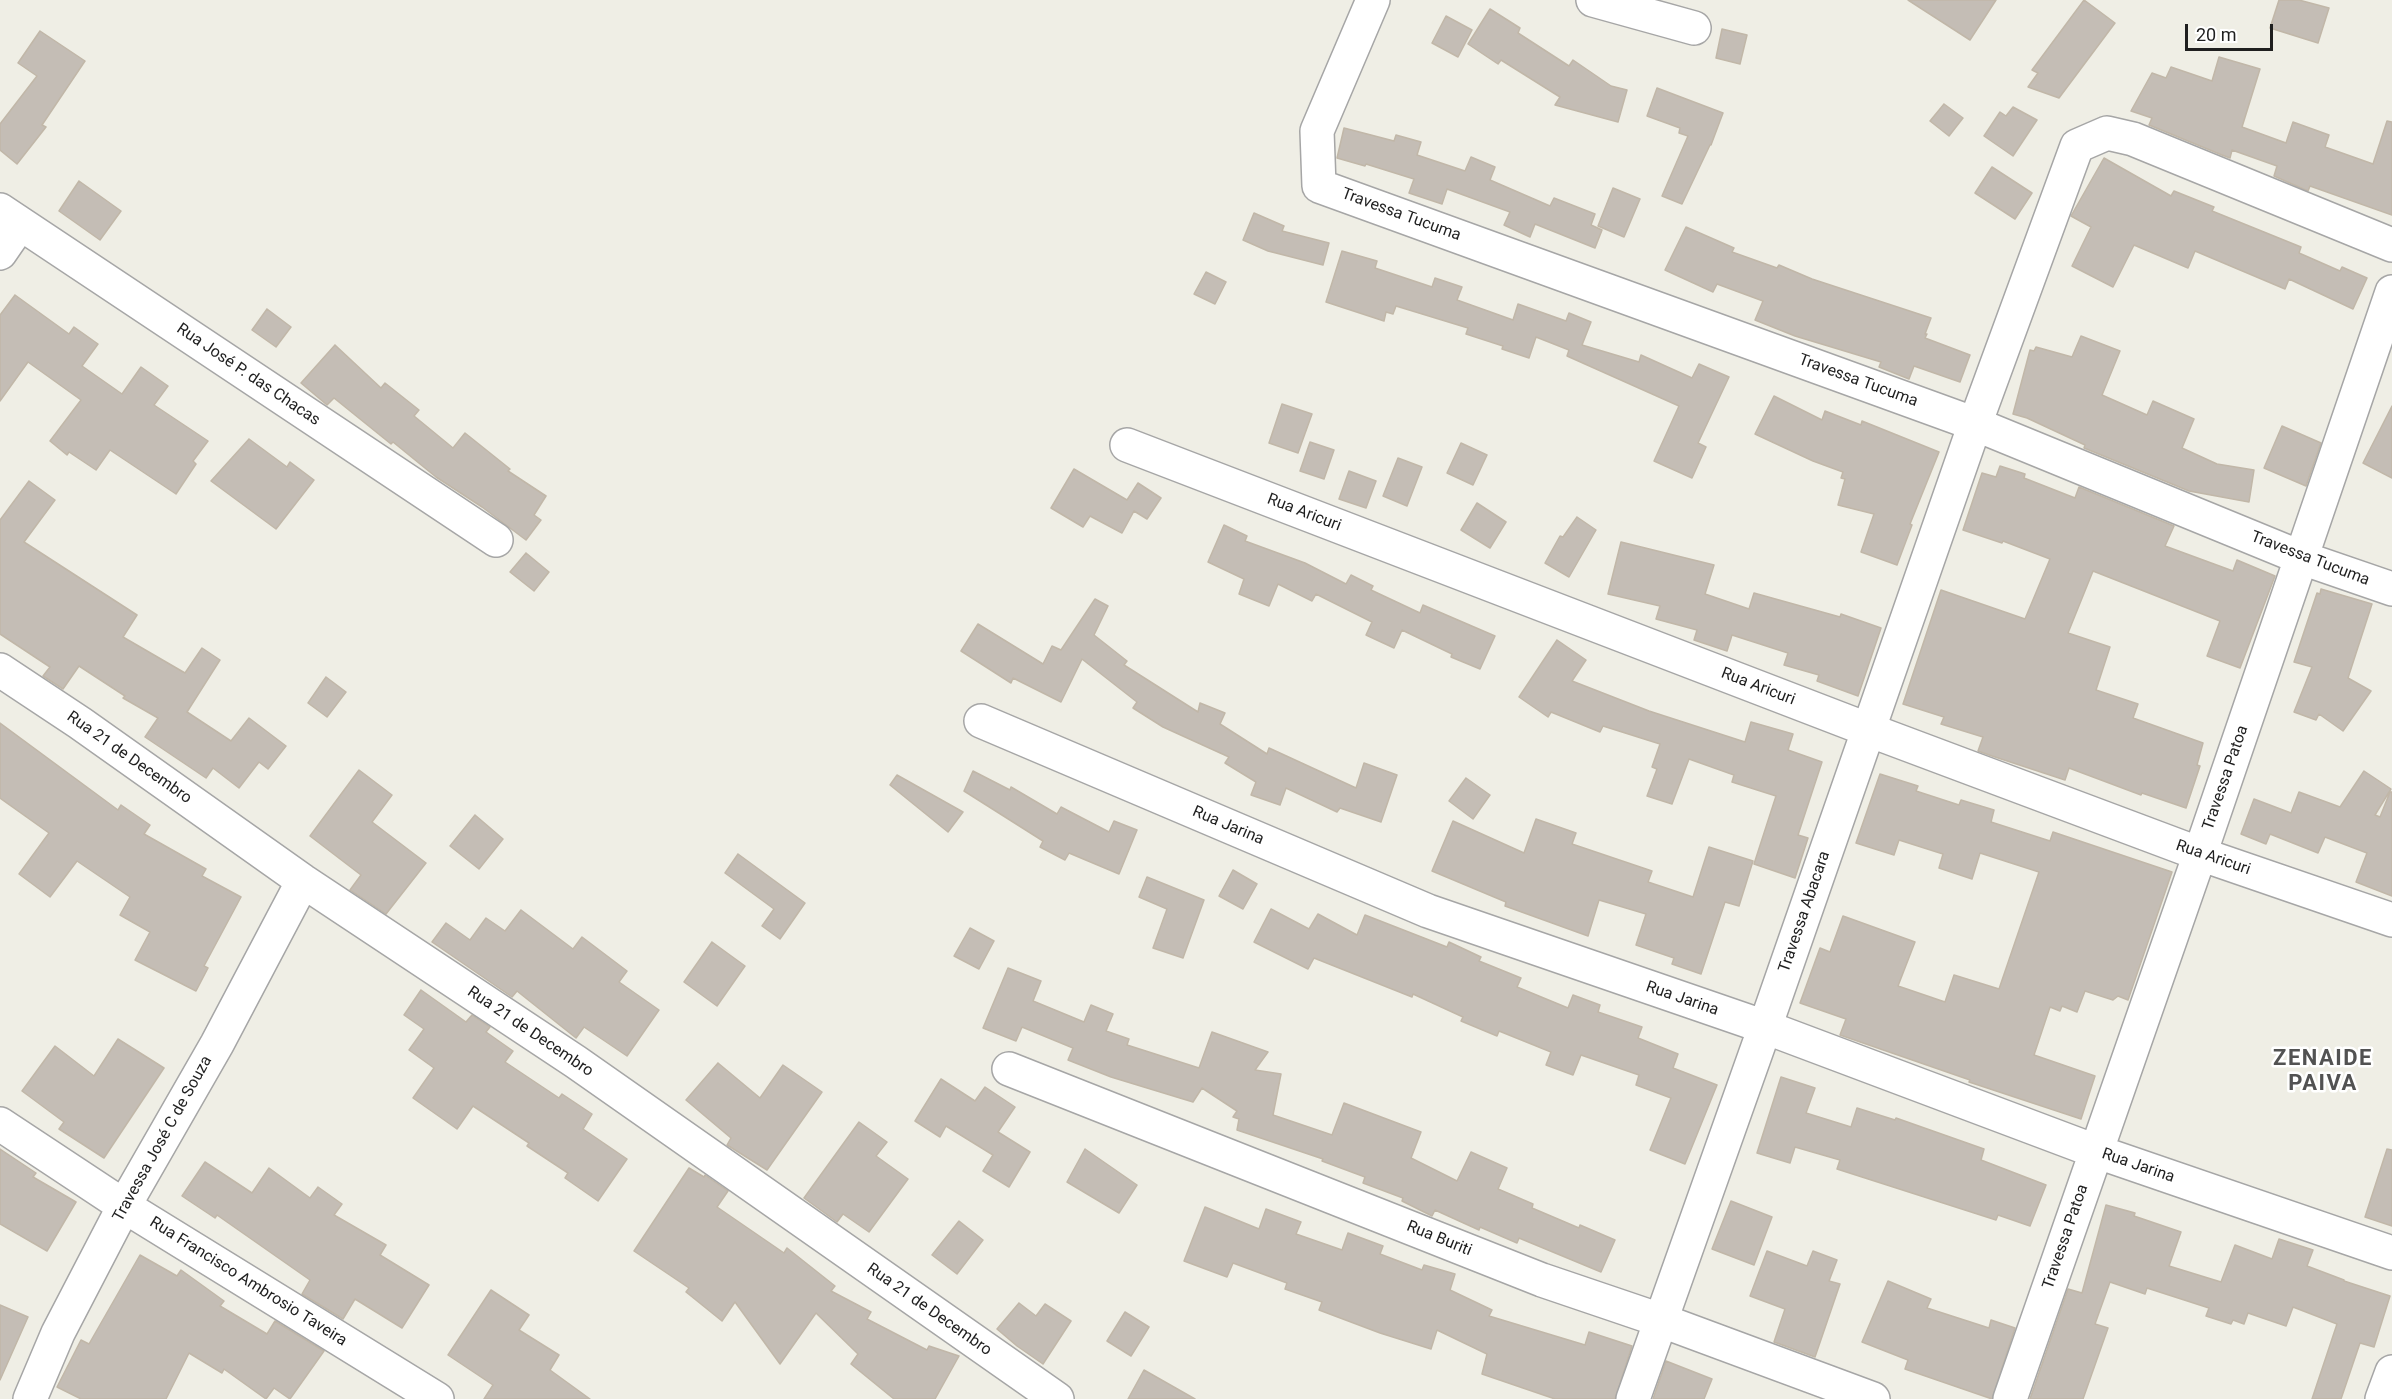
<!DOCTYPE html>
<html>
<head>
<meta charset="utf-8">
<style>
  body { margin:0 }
  #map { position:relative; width:2392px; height:1399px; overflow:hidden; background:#efeee5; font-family:Roboto,sans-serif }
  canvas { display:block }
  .scale { position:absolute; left:2185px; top:24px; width:88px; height:27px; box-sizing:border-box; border:3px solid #1f1f1f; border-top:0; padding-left:8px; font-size:18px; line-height:21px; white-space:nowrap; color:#1f1f1f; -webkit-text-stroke:4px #fff; paint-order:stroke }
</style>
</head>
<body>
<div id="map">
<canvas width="2392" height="1399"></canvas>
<div class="scale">20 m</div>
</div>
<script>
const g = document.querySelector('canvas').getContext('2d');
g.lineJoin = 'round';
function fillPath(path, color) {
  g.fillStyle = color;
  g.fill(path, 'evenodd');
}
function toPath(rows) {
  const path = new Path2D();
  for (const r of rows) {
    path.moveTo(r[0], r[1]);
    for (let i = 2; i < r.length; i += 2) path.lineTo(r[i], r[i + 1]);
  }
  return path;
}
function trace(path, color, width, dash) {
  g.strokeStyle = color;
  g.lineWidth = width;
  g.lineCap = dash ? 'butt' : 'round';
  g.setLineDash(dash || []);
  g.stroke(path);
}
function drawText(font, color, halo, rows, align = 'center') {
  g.font = font + ' Roboto,sans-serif';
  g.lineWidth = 5;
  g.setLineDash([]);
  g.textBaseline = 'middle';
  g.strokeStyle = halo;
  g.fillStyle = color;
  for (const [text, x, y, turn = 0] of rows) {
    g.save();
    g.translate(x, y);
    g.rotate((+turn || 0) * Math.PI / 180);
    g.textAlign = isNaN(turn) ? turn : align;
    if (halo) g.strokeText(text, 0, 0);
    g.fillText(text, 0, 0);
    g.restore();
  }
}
const building = toPath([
  [1908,0,1996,0,1970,40,1908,0],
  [2084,0,2115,23,2059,98,2028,87,2038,73,2032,70,2084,0],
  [2279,0,2299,0,2329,8,2318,43,2270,28,2279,0],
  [1490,9,1520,28,1518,33,1569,66,1573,60,1611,86,1627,90,1618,122,1555,105,1560,97,1501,60,1498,64,1468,44,1490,9],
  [1446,16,1472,30,1458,57,1432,43,1446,16],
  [1722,29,1747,35,1740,64,1716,58,1722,29],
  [40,31,85,61,42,125,46,127,17,164,0,150,0,124,37,76,18,63,40,31],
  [2219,57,2260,69,2242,127,2286,143,2293,122,2329,135,2325,147,2373,164,2387,121,2392,122,2392,215,2310,186,2308,191,2274,176,2277,166,2232,150,2230,158,2222,155,2149,125,2152,118,2131,111,2152,73,2166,78,2171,67,2212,81,2219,57],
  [1657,88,1723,113,1711,145,1710,145,1682,204,1662,196,1688,136,1679,133,1680,128,1647,116,1657,88],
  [1944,104,1963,118,1949,136,1930,121,1944,104],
  [2013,107,2037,120,2013,156,1984,136,2000,112,2006,116,2013,107],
  [1344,128,1394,141,1396,135,1421,142,1417,155,1465,171,1471,157,1495,167,1490,180,1550,206,1554,198,1595,214,1591,225,1602,230,1595,248,1535,224,1530,237,1504,225,1510,212,1447,189,1442,204,1409,193,1414,179,1366,164,1365,166,1337,158,1344,128],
  [2104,158,2171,196,2174,191,2214,207,2212,211,2301,247,2299,253,2340,271,2342,267,2367,278,2353,309,2289,279,2285,289,2195,251,2188,268,2134,245,2113,287,2072,266,2091,227,2071,216,2104,158],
  [1992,167,2032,193,2015,219,1975,193,1992,167],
  [79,181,121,211,100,240,59,211,79,181],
  [1613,188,1640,199,1624,237,1598,226,1613,188],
  [1254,213,1284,226,1282,231,1329,243,1323,265,1268,251,1243,240,1254,213],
  [1686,227,1734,248,1732,252,1777,268,1779,265,1812,279,1931,318,1925,334,1927,334,1925,338,1970,355,1960,382,1914,366,1909,379,1879,367,1881,362,1795,336,1755,320,1763,301,1717,284,1713,292,1665,270,1686,227],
  [1342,251,1377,261,1375,268,1432,287,1435,278,1462,287,1457,300,1513,320,1518,304,1566,321,1569,313,1591,322,1582,345,1639,362,1641,355,1692,378,1699,364,1729,377,1698,443,1706,447,1692,478,1654,461,1679,406,1567,356,1569,350,1536,337,1529,358,1502,349,1503,346,1466,334,1468,328,1396,306,1393,314,1386,312,1384,321,1326,302,1342,251],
  [1206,272,1226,282,1215,304,1194,294,1206,272],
  [15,295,69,334,74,327,98,344,82,366,122,394,141,367,168,386,154,405,208,441,193,461,196,464,176,494,110,450,96,470,69,452,67,455,50,441,81,400,28,362,0,401,0,315,15,295],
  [267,309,291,327,276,347,252,330,267,309],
  [2081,336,2120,351,2102,395,2147,415,2153,401,2194,419,2182,448,2217,464,2254,470,2249,502,2189,491,2084,448,2085,445,2027,418,2013,414,2030,350,2034,351,2036,347,2072,357,2081,336],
  [335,345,381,388,385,383,419,410,414,416,453,448,465,433,510,469,508,471,546,496,534,515,541,520,526,540,482,507,436,477,393,442,391,444,334,398,327,405,301,383,335,345],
  [1774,396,1822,420,1825,411,1861,425,1862,421,1939,452,1910,524,1912,525,1897,565,1861,552,1874,514,1838,505,1845,479,1841,478,1843,472,1813,461,1755,434,1774,396],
  [1282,404,1312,414,1298,453,1269,443,1282,404],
  [2392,406,2392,478,2363,463,2392,406],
  [2282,426,2321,443,2306,486,2264,468,2282,426],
  [249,439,287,467,290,462,314,480,276,529,211,481,249,439],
  [1310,442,1334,450,1324,479,1300,471,1310,442],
  [1461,443,1487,455,1473,485,1447,473,1461,443],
  [1398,458,1422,467,1407,506,1383,496,1398,458],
  [2000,466,2025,474,2024,478,2075,498,2079,487,2174,526,2165,546,2233,571,2237,560,2275,576,2240,668,2207,656,2220,621,2093,571,2068,633,2110,647,2096,690,2138,704,2133,718,2203,743,2197,765,2200,766,2186,808,2142,793,2141,795,2069,768,2065,780,1992,756,1978,751,1983,737,1941,724,1944,717,1903,704,1941,590,2025,619,2050,559,2003,541,2002,543,1963,530,1982,473,1996,477,2000,466],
  [1074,469,1127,500,1138,483,1161,498,1147,519,1134,511,1122,533,1090,516,1083,527,1051,508,1074,469],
  [1349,471,1376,481,1366,508,1339,499,1349,471],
  [29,481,55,500,24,542,137,615,123,637,185,673,202,648,220,660,187,712,231,741,249,718,286,746,268,769,259,762,239,788,213,768,206,778,145,737,158,718,123,698,125,696,79,666,63,689,43,676,50,667,0,634,0,520,29,481],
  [1477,503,1506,522,1490,548,1461,530,1477,503],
  [1577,517,1596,530,1569,577,1545,563,1560,536,1563,537,1577,517],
  [1224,525,1247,536,1245,541,1305,563,1346,584,1351,575,1373,586,1371,590,1420,613,1423,605,1495,636,1480,669,1451,657,1452,654,1402,630,1394,648,1366,635,1372,622,1316,594,1312,601,1278,584,1269,606,1239,594,1244,579,1208,562,1224,525],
  [1621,542,1714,565,1705,594,1749,609,1754,593,1840,617,1841,614,1881,628,1858,696,1817,681,1819,675,1784,665,1788,653,1732,635,1727,651,1694,640,1697,630,1656,619,1660,606,1608,594,1621,542],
  [526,553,549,572,534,591,510,572,526,553],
  [2321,589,2372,604,2348,678,2371,691,2343,731,2319,714,2316,720,2294,712,2312,667,2294,662,2317,593,2320,594,2321,589],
  [1095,599,1108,606,1094,635,1127,661,1124,665,1198,712,1200,703,1225,713,1220,724,1267,754,1269,748,1356,788,1364,763,1397,775,1381,822,1340,808,1337,812,1286,788,1280,805,1251,795,1256,782,1225,763,1229,757,1163,727,1133,708,1137,702,1082,659,1061,702,1013,678,1011,683,961,651,978,624,1043,664,1052,646,1061,650,1095,599],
  [1557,640,1586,660,1572,681,1649,711,1745,742,1751,722,1793,734,1788,750,1822,762,1798,835,1808,838,1795,878,1754,864,1776,796,1732,782,1734,775,1689,759,1672,804,1647,796,1657,769,1652,767,1660,744,1603,726,1600,732,1551,712,1548,717,1519,697,1557,640],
  [326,677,346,692,327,717,308,703,326,677],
  [0,723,118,810,121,805,150,825,144,834,206,869,202,876,241,897,204,966,208,968,196,991,135,960,150,932,120,915,130,897,77,861,50,897,19,874,49,833,0,798,0,723],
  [359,770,392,795,372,822,426,863,386,914,350,890,361,875,310,836,359,770],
  [973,771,1010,790,1011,787,1057,814,1061,807,1109,832,1114,821,1137,830,1119,874,1069,853,1065,860,1040,847,1043,841,964,791,973,771],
  [2364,771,2391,789,2375,815,2380,817,2390,792,2392,792,2392,896,2356,882,2367,853,2325,837,2318,853,2270,834,2266,844,2241,834,2254,799,2291,813,2299,792,2340,807,2364,771],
  [1880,774,1918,786,1916,791,1959,805,1961,800,1994,810,1991,822,2050,841,2053,832,2172,872,2128,1000,2118,996,2113,1000,2085,991,2077,1012,2062,1006,2060,1011,2050,1007,2034,1055,2095,1076,2081,1119,1969,1082,1970,1080,1840,1035,1846,1019,1800,1003,1820,948,1830,952,1843,916,1915,942,1898,986,1945,1002,1954,975,1999,989,2039,872,1980,853,1972,879,1939,868,1943,854,1899,840,1894,855,1856,843,1880,774],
  [897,775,963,812,948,832,890,785,897,775],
  [1466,778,1490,795,1473,819,1449,801,1466,778],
  [475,815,503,839,479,869,450,846,475,815],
  [1536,819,1576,833,1572,844,1652,871,1648,882,1693,897,1709,847,1753,861,1739,906,1725,902,1701,974,1672,964,1674,958,1636,945,1646,914,1599,900,1588,936,1505,906,1506,902,1432,871,1453,821,1524,853,1536,819],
  [738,854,805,903,780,939,762,926,774,909,725,873,738,854],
  [1233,870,1257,884,1243,909,1219,896,1233,870],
  [1147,877,1204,900,1183,958,1153,948,1167,909,1139,897,1147,877],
  [1271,909,1309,929,1318,914,1357,935,1365,915,1447,947,1449,942,1481,957,1479,961,1521,978,1517,987,1568,1008,1573,995,1600,1005,1598,1012,1642,1027,1638,1038,1678,1054,1673,1068,1717,1085,1685,1164,1650,1150,1671,1098,1636,1085,1639,1075,1581,1055,1573,1075,1546,1065,1551,1052,1499,1031,1497,1036,1461,1021,1463,1017,1413,994,1412,997,1314,958,1308,969,1254,942,1271,909],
  [521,910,573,949,582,937,627,971,619,982,659,1010,627,1056,584,1027,576,1038,517,991,512,997,432,942,446,923,470,940,486,918,505,931,521,910],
  [970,928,994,941,979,969,954,956,970,928],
  [712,942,745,966,717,1006,684,982,712,942],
  [1008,968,1041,981,1033,1001,1084,1022,1091,1005,1113,1014,1106,1031,1129,1039,1127,1045,1199,1068,1212,1032,1268,1052,1255,1070,1281,1074,1273,1115,1332,1135,1344,1103,1421,1132,1411,1158,1457,1181,1471,1152,1507,1168,1498,1189,1533,1204,1532,1208,1579,1228,1580,1225,1615,1240,1601,1272,1519,1238,1517,1243,1480,1227,1479,1230,1435,1210,1432,1216,1402,1201,1403,1198,1363,1183,1365,1177,1322,1161,1323,1159,1237,1130,1239,1119,1233,1117,1237,1111,1202,1088,1193,1102,1111,1077,1068,1060,1073,1048,1022,1027,1016,1041,983,1028,1008,968],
  [421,990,466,1022,472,1015,490,1027,486,1032,513,1051,505,1062,559,1098,562,1094,592,1114,583,1129,627,1159,598,1201,565,1178,568,1173,527,1146,529,1143,473,1106,457,1129,413,1098,434,1068,409,1050,424,1029,404,1015,421,990],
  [118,1039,164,1068,104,1158,59,1129,64,1122,22,1091,55,1046,94,1076,118,1039],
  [718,1063,760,1098,783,1065,822,1092,767,1170,727,1145,731,1138,686,1100,718,1063],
  [1781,1077,1815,1088,1806,1113,1851,1127,1857,1108,1895,1120,1896,1118,1984,1149,1981,1160,2046,1185,2030,1226,1998,1215,1996,1220,1837,1169,1840,1160,1795,1147,1790,1163,1757,1153,1781,1077],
  [941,1079,975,1101,985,1087,1015,1107,998,1132,1030,1152,1009,1187,983,1171,993,1155,946,1126,940,1137,915,1121,941,1079],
  [859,1122,887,1142,876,1156,908,1179,869,1232,843,1214,837,1222,804,1198,859,1122],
  [0,1149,36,1173,33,1177,76,1202,47,1251,0,1224,0,1149],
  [1085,1149,1137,1185,1119,1213,1067,1182,1085,1149],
  [2387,1149,2392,1150,2392,1226,2365,1217,2387,1149],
  [205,1162,252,1193,269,1168,310,1198,318,1187,342,1204,334,1215,386,1245,380,1255,429,1285,402,1328,355,1299,343,1319,302,1294,310,1280,217,1215,215,1218,182,1196,205,1162],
  [689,1168,704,1177,705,1175,728,1191,717,1207,784,1253,787,1248,835,1286,831,1291,871,1312,867,1319,927,1350,929,1346,959,1356,935,1399,894,1399,851,1364,858,1354,816,1313,780,1364,735,1302,722,1321,686,1292,689,1288,634,1251,689,1168],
  [1731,1201,1772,1217,1754,1265,1712,1249,1731,1201],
  [2106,1205,2135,1213,2134,1216,2181,1232,2169,1266,2221,1282,2235,1245,2272,1259,2279,1239,2313,1250,2307,1266,2344,1280,2344,1281,2390,1296,2374,1347,2360,1343,2341,1399,2312,1399,2337,1324,2293,1307,2286,1326,2248,1313,2244,1324,2233,1320,2231,1324,2206,1316,2209,1308,2147,1288,2145,1294,2110,1282,2095,1324,2108,1328,2083,1399,2030,1399,2068,1289,2082,1293,2106,1205],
  [1205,1207,1259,1229,1266,1209,1301,1222,1296,1234,1342,1250,1348,1233,1383,1246,1380,1254,1422,1270,1424,1265,1455,1274,1450,1290,1492,1310,1489,1316,1585,1345,1589,1332,1632,1346,1615,1399,1555,1399,1482,1374,1487,1354,1437,1330,1431,1349,1380,1333,1319,1310,1322,1302,1285,1289,1287,1283,1233,1263,1227,1277,1184,1261,1205,1207],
  [959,1221,983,1240,957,1274,932,1255,959,1221],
  [1767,1251,1807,1266,1813,1251,1837,1260,1829,1281,1840,1284,1815,1357,1774,1342,1785,1309,1750,1296,1767,1251],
  [140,1255,177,1276,181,1270,224,1301,220,1306,267,1334,275,1321,324,1351,290,1399,274,1388,266,1399,224,1369,222,1373,189,1353,166,1399,81,1399,57,1387,81,1340,89,1344,140,1255],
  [1888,1281,1931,1299,1927,1308,1989,1328,1991,1320,2015,1328,1992,1399,1905,1369,1908,1360,1862,1342,1888,1281],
  [491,1290,529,1315,519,1330,559,1355,550,1370,590,1399,484,1399,493,1385,448,1355,491,1290],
  [1019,1303,1036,1316,1045,1304,1071,1321,1043,1364,1017,1346,997,1329,1019,1303],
  [0,1305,28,1317,0,1380,0,1305],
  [1125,1312,1149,1327,1131,1356,1107,1341,1125,1312],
  [1666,1361,1712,1379,1704,1399,1653,1399,1666,1361],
  [1144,1370,1195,1399,1128,1399,1144,1370]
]);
const minor = toPath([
  [1373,0,1317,131,1319,186,1975,424,2302,558,2392,589],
  [1593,0,1694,28],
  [0,210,496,540],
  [0,253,20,224],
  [1127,445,1869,730,2200,854,2392,920],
  [0,670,80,723,303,881,576,1062,1057,1399],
  [981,721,1428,911,1765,1027,2095,1151,2392,1253],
  [1009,1069,1542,1280,1660,1320,1873,1399],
  [0,1124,124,1206,437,1399],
  [30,1399,58,1333,124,1206,217,1044,303,881],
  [1633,1399,1765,1027,1975,424,2077,146,2107,133,2133,139,2392,245],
  [2010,1399,2200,854,2392,292],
  [2382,1399,2392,1372]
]);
const streetNames = [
  ["Travessa Tucuma",1401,215,20],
  ["Rua José P. das Chacas",248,375,34],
  ["Travessa Tucuma",1858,381,20],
  ["Rua Aricuri",1304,513,21],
  ["Travessa Tucuma",2310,559,21],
  ["Rua Aricuri",1758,687,21],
  ["Rua 21 de Decembro",129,758,35],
  ["Travessa Patoa",2226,778,-71],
  ["Rua Jarina",1228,826,23],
  ["Rua Aricuri",2213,858,19],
  ["Travessa Abacara",1805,912,-71],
  ["Rua Jarina",1682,999,19],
  ["Rua 21 de Decembro",530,1032,34],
  ["Travessa José C de Souza",163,1139,-61],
  ["Rua Jarina",2138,1166,19],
  ["Travessa Patoa",2066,1237,-71],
  ["Rua Buriti",1439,1239,22],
  ["Rua Francisco Ambrosio Taveira",248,1282,32],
  ["Rua 21 de Decembro",929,1310,35]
];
const districtNames = [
  ["ZENAIDE",2323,1059],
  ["PAIVA",2323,1084]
];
fillPath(building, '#c4bdb5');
trace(building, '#c1b7a8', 1.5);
trace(minor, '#a6a6a6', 36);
trace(minor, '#fff', 33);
drawText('16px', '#1f1f1f', '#fff', streetNames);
g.letterSpacing = '1.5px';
drawText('bold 22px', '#525252', '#fff', districtNames);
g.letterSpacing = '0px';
</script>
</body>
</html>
